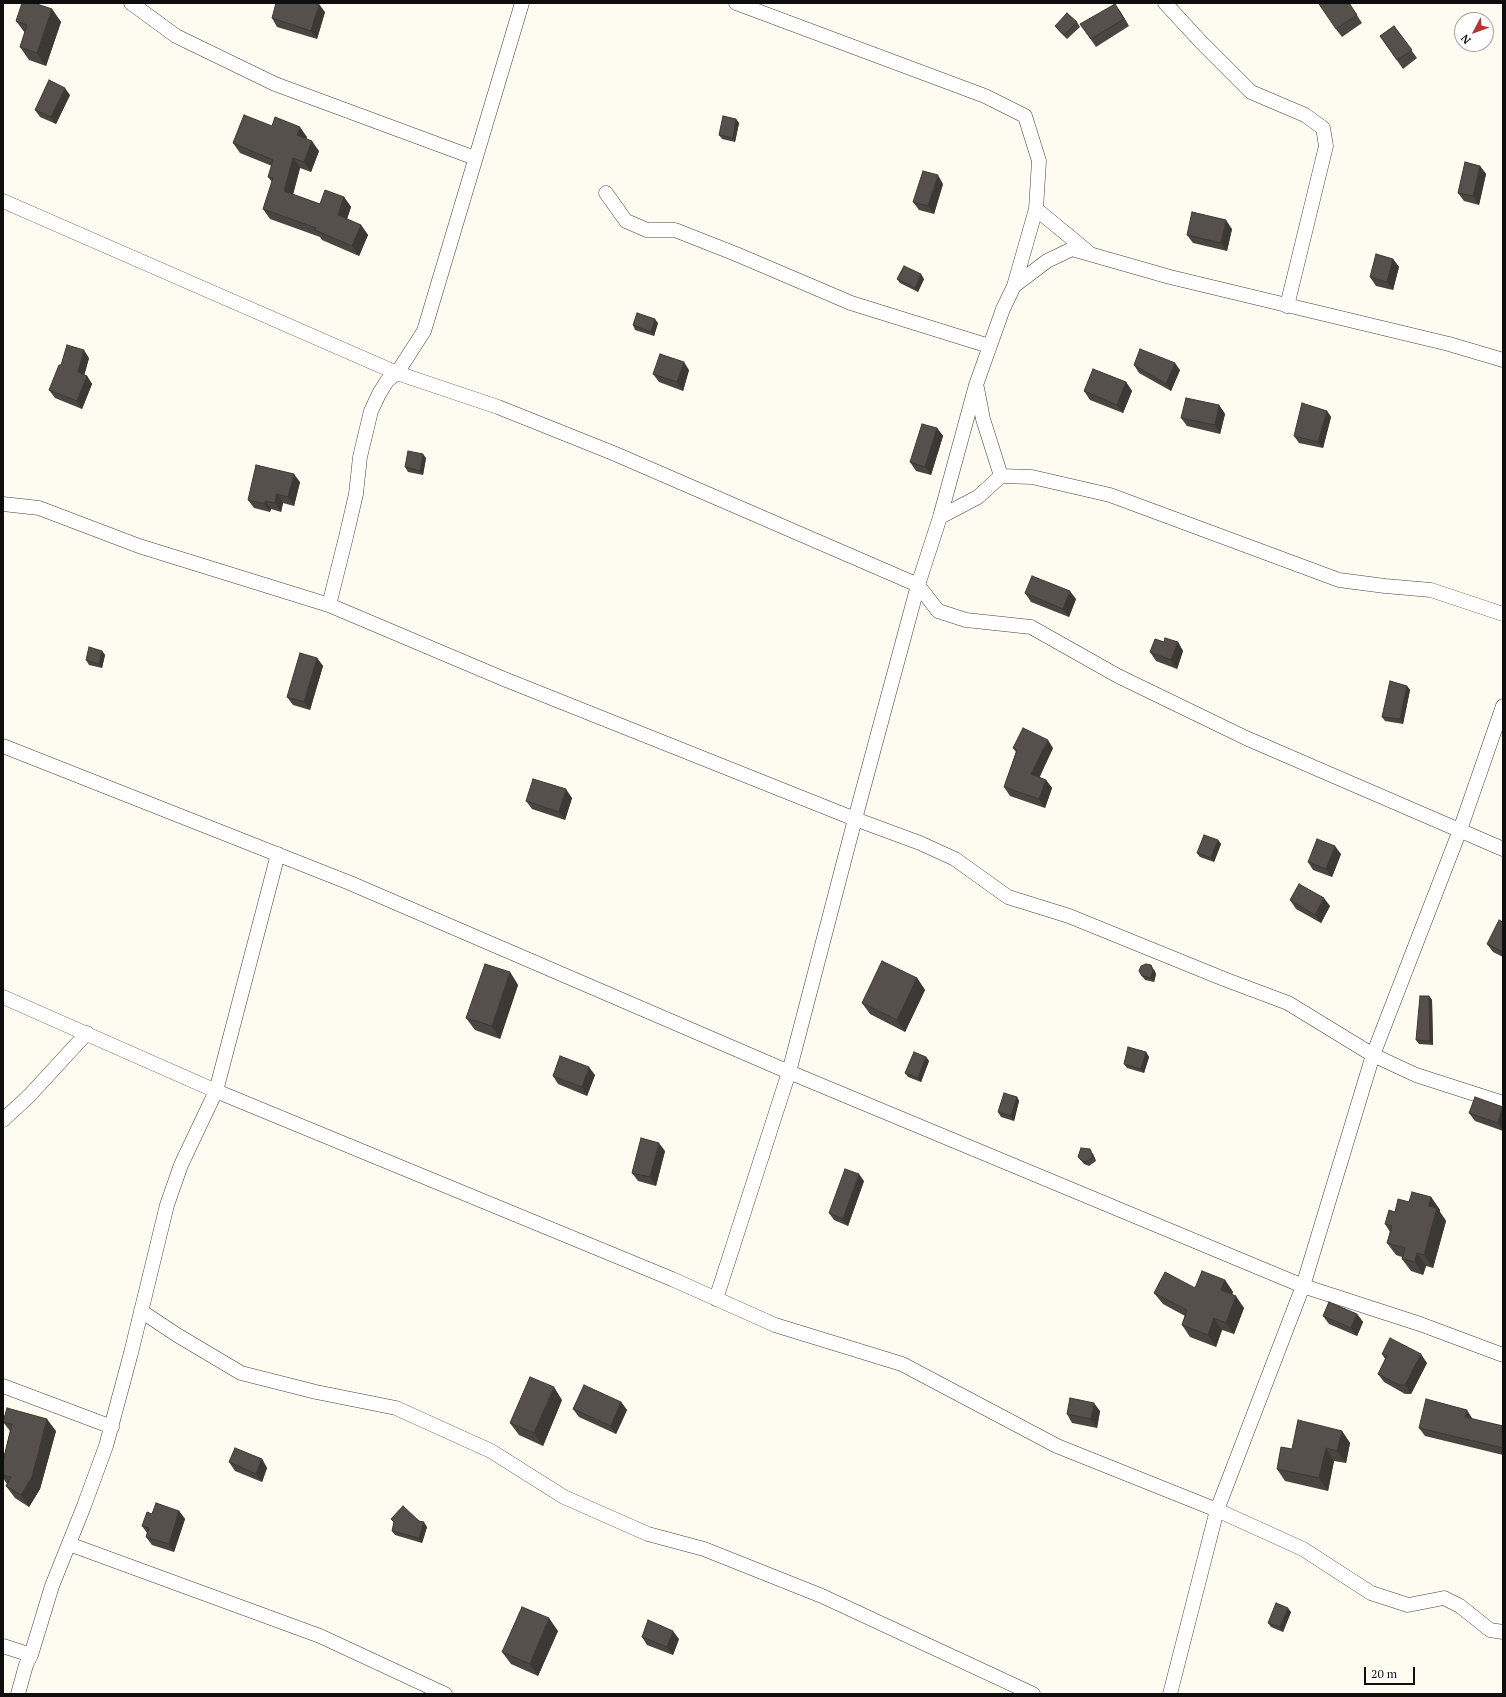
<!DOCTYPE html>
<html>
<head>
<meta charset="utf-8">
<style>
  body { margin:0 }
  #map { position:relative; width:1506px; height:1697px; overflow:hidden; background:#fefcf0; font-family:"PT Serif",serif }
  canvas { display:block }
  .frame { position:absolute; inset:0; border:4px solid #0e0e0e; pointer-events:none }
  .north { position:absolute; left:1454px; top:12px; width:40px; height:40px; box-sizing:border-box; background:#fff; border:1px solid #9f9f9f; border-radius:50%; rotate:229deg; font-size:11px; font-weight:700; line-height:16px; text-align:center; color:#0e0e0e }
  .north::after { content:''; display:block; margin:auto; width:14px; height:18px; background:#b23731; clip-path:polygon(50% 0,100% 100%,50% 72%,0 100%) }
  .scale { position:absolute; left:1364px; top:1667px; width:51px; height:18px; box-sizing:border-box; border:2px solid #0e0e0e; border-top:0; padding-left:5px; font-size:12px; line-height:14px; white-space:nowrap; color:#0e0e0e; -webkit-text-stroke:3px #fff; paint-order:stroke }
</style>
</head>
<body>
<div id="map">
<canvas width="1506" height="1697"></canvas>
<div class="frame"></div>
<div class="north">N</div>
<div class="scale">20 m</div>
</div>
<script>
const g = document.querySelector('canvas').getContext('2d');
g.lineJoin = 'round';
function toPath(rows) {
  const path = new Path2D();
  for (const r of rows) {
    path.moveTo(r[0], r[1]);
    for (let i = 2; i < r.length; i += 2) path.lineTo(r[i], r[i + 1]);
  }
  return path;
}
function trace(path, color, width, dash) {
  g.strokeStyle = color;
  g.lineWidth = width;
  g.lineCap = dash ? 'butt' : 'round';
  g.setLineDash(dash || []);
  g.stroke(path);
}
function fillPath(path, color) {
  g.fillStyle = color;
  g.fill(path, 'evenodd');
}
const street = toPath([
  [131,3,176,36,275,84,475,158],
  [736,3,985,96,1025,116,1039,161,1036,209,1014,286],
  [1165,3,1201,42,1251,92,1305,115,1323,128,1326,146,1287,306],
  [606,193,626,221,647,230,675,230,736,254,851,303,989,346],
  [3,201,397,373,498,407,613,453,918,585,938,611,966,620,1031,627,1118,676,1246,738,1503,849],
  [1036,209,1087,251],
  [977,388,983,419,1001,476],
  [3,504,39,508,139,546,329,605,504,679,855,819,920,843,955,859,1008,897,1069,916,1224,979,1288,1003,1373,1055,1416,1075,1503,1103],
  [940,517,978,497,1001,476,1032,477,1110,495,1339,580,1385,586,1431,590,1503,614],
  [329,605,346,537,356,494,360,457,371,411,379,394,387,381,397,373,424,331,522,3],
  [3,746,350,883,789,1072,1303,1286,1420,1324,1503,1355],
  [3,997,216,1091,672,1279,775,1325,902,1364,1057,1446,1217,1510,1303,1549,1371,1593,1408,1605,1444,1598,1460,1606,1490,1630,1503,1632],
  [3,1120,29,1096,87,1033],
  [716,1299,789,1072,855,819,918,585,940,517,976,385,1003,309,1014,286,1047,261,1072,249,1170,277,1449,344,1503,360],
  [141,1311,177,1335,241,1373,316,1392,396,1408,491,1451,564,1497,648,1534,704,1549,822,1596,1033,1694],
  [3,1386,112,1427],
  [69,1544,320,1636,445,1694],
  [3,1646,31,1655],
  [18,1694,26,1665,31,1655,52,1586,84,1506,106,1446,131,1353,167,1205,181,1165,216,1091,278,854],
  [1170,1694,1217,1510,1303,1286,1373,1055,1460,830,1503,706]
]);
const wall = toPath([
  [1349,3,1362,23,1342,37,1336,29],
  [52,9,61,22,46,66,29,60,20,47,25,33,16,21],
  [1120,11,1129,26,1096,47,1080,24],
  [325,12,317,39,277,27,272,18],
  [1077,22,1080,27,1067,39,1058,30,1055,26],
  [1394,26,1417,58,1403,69,1380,36],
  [70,95,56,124,40,117,35,110],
  [736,119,739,123,735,142,722,139,719,135],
  [272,126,307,137,306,138,319,151,311,172,300,168,293,195,320,204,344,197,351,207,347,219,361,225,368,235,359,256,322,240,320,237,270,219,263,209,272,182,268,177,272,166,240,153,233,143],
  [1480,166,1486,174,1479,205,1464,201,1458,193],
  [943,184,934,214,919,210,913,202],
  [1232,229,1227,251,1193,243,1187,235],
  [1393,259,1399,267,1393,290,1376,286,1370,277],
  [897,279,924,279,918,292,900,283],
  [658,323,654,336,635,330,633,325],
  [89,358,84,375,87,376,92,384,82,409,55,398,49,390,61,365],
  [1134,365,1180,370,1171,391,1139,373],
  [689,370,683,391,659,382,653,374],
  [1126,382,1132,391,1123,413,1090,400,1084,391],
  [1219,405,1225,414,1220,434,1187,426,1181,418],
  [1327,411,1331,417,1323,448,1299,443,1294,436],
  [937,428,943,436,931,475,916,471,910,462],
  [426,458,423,475,408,472,405,467],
  [300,482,294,506,283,503,281,512,271,509,270,512,254,508,248,500],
  [1025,593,1076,599,1069,617,1031,602],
  [1164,642,1178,642,1183,651,1177,669,1156,661,1150,652],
  [102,651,105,655,102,668,89,665,86,660],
  [317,658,323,666,310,710,293,705,287,697],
  [1407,686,1410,690,1403,724,1385,721,1382,717],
  [1013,748,1053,748,1039,777,1046,780,1052,788,1045,808,1010,796,1004,787,1016,752],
  [572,798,565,820,532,809,526,801],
  [1218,840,1221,844,1214,862,1200,857,1197,853],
  [1341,854,1332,877,1313,870,1308,862],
  [1290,900,1330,906,1321,923,1296,909],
  [1503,922,1503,957,1493,952,1487,944],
  [1154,969,1156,974,1154,982,1145,980,1142,976],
  [510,972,518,985,500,1039,475,1030,466,1018],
  [917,978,925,990,905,1032,870,1014,862,1003],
  [1429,996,1432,1000,1433,1045,1419,1044,1416,1040],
  [1146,1052,1149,1057,1144,1073,1127,1068,1124,1064],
  [926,1057,929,1061,921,1082,908,1077,905,1073],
  [595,1075,587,1096,558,1084,553,1076],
  [1017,1097,1019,1101,1014,1121,1001,1117,998,1112],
  [1503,1107,1503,1131,1475,1121,1469,1113],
  [665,1151,656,1186,638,1181,632,1173],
  [1093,1154,1096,1161,1089,1166,1084,1164,1078,1157],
  [864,1181,848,1226,834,1220,829,1213],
  [1431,1197,1440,1210,1440,1212,1446,1221,1433,1268,1426,1266,1423,1275,1411,1271,1402,1259,1402,1257,1396,1255,1387,1243,1390,1232,1385,1224,1395,1212,1409,1202],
  [1225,1280,1233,1292,1232,1294,1244,1308,1234,1334,1222,1330,1216,1347,1190,1337,1182,1325,1185,1316,1163,1304,1154,1293,1195,1288],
  [1357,1314,1363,1322,1357,1336,1329,1324,1323,1316],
  [1382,1354,1427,1363,1411,1394,1405,1394,1384,1382,1378,1374,1385,1359],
  [562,1400,543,1446,519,1435,510,1423],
  [621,1402,627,1410,616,1434,579,1417,573,1409],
  [1100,1411,1097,1428,1072,1423,1067,1414],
  [1472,1418,1472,1419,1503,1426,1503,1455,1425,1436,1419,1428],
  [3,1422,56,1431,40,1489,29,1507,15,1498,6,1486,7,1484,3,1478,3,1461,10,1431],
  [1342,1431,1350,1443,1346,1463,1334,1461,1328,1491,1285,1481,1277,1469,1292,1449],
  [262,1459,267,1468,262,1482,235,1471,229,1462],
  [179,1511,185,1519,174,1552,152,1545,146,1537,147,1533,142,1526],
  [391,1519,419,1521,427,1527,422,1543,395,1535,392,1531,394,1523],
  [1291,1612,1283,1632,1271,1627,1268,1623],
  [558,1631,538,1676,511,1664,502,1652],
  [642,1637,679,1639,673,1655,647,1645]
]);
const shadedWall = toPath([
  [319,4,325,12,317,39,311,31],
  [1115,4,1120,11,1129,26,1124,19],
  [52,9,61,22,46,66,37,53],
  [65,88,70,95,56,124,51,117],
  [736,119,739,123,735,142,733,138],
  [300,127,307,137,304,145,297,135],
  [312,141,319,151,311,172,304,162],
  [293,158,300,168,291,201,284,191],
  [1480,166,1486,174,1479,205,1473,196],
  [938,175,943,184,934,214,928,206],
  [344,197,351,207,345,225,338,215],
  [1226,220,1232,229,1227,251,1221,243],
  [361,225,368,235,359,256,352,246],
  [1393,259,1399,267,1393,290,1387,282],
  [921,274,924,279,918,292,915,288],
  [655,319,658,323,654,336,651,332],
  [84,350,89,358,83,380,78,372],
  [684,362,689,370,683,391,677,382],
  [1175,363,1180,370,1171,391,1166,384],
  [87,376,92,384,82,409,77,401],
  [1126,382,1132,391,1123,413,1117,405],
  [1219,405,1225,414,1220,434,1215,425],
  [1327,411,1331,417,1323,448,1318,442],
  [937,428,943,436,931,475,925,467],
  [423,454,426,458,423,475,420,471],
  [294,474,300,482,294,506,288,497],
  [277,494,283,503,281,512,275,503],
  [265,501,271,509,270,512,265,504],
  [1070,591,1076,599,1069,617,1063,609],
  [1178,642,1183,651,1177,669,1171,660],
  [102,651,105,655,102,668,99,664],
  [317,658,323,666,310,710,304,702],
  [1407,686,1410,690,1403,724,1400,719],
  [1048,740,1053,748,1037,783,1031,774],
  [1046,780,1052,788,1045,808,1039,799],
  [566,789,572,798,565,820,559,812],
  [1218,840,1221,844,1214,862,1211,858],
  [1335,846,1341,854,1332,877,1326,869],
  [1324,898,1330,906,1321,923,1315,915],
  [1151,965,1156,974,1154,982,1151,978],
  [510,972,518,985,500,1039,492,1026],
  [917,978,925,990,905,1032,897,1020],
  [1429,996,1432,1000,1433,1045,1430,1041],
  [1146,1052,1149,1057,1144,1073,1141,1069],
  [926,1057,929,1061,921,1082,918,1078],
  [589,1067,595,1075,587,1096,582,1087],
  [1017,1097,1019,1101,1014,1121,1011,1116],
  [1503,1108,1503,1130,1498,1123],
  [659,1143,665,1151,656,1186,650,1177],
  [1090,1149,1093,1154,1096,1161,1093,1157],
  [859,1174,864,1181,848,1226,843,1219],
  [1431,1197,1440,1210,1440,1212,1446,1221,1433,1268,1424,1255,1429,1206],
  [1417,1253,1426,1266,1423,1275,1415,1262],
  [1225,1280,1233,1292,1229,1302,1221,1290],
  [1236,1296,1244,1308,1234,1334,1226,1323],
  [1357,1314,1363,1322,1357,1336,1351,1328],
  [1214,1318,1222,1330,1216,1347,1208,1335],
  [1421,1354,1427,1363,1411,1394,1405,1385],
  [554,1387,562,1400,543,1446,534,1433],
  [621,1402,627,1410,616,1434,611,1426],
  [1094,1403,1100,1411,1097,1428,1091,1419],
  [1467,1410,1472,1418,1471,1425,1465,1417],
  [47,1419,56,1431,40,1489,29,1507,21,1495],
  [1342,1431,1350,1443,1346,1463,1337,1451],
  [1326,1448,1334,1461,1328,1491,1319,1478],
  [262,1459,267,1468,262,1482,256,1474],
  [179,1511,185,1519,174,1552,169,1544],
  [424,1522,427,1527,422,1543,419,1538],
  [1288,1608,1291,1612,1283,1632,1280,1627],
  [549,1618,558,1631,538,1676,530,1664],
  [673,1631,679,1639,673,1655,667,1647]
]);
const building = toPath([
  [22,3,34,3,52,9,37,53,20,47,27,25,16,21,22,3],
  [276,3,316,3,319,4,311,31,272,18,276,3],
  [1321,3,1349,3,1357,15,1336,29,1319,4,1321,3],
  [1115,4,1124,19,1091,39,1080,24,1115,4],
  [1067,13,1077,22,1064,35,1055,26,1067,13],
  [1394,26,1412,50,1397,60,1380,36,1394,26],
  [49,80,65,88,51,117,35,110,49,80],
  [244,115,272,126,275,117,300,127,297,135,312,141,304,162,293,158,284,191,320,204,325,190,344,197,338,215,361,225,352,246,315,230,316,228,263,209,273,178,268,177,273,160,233,143,244,115],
  [723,116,736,119,733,138,719,135,723,116],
  [1465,162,1480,166,1473,196,1458,193,1465,162],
  [923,171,938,175,928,206,913,202,923,171],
  [1192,212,1226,220,1221,243,1187,235,1192,212],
  [1376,254,1393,259,1387,282,1370,277,1376,254],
  [904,266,921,274,915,288,897,279,904,266],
  [637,313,655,319,651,332,633,325,637,313],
  [67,345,84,350,78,372,87,376,77,401,49,390,59,365,61,365,67,345],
  [1140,349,1175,363,1166,384,1134,365,1140,349],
  [660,354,684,362,677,382,653,374,660,354],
  [1093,369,1126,382,1117,405,1084,391,1093,369],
  [1186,398,1219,405,1215,425,1181,418,1186,398],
  [1302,403,1327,411,1318,442,1294,436,1302,403],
  [922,424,937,428,925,467,910,462,922,424],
  [408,451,423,454,420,471,405,467,408,451],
  [256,465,294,474,288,497,277,494,275,503,265,501,265,504,248,500,256,465],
  [1032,576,1070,591,1063,609,1025,593,1032,576],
  [1165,638,1178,642,1171,660,1150,652,1155,639,1164,642,1165,638],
  [89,647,102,651,99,664,86,660,89,647],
  [300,653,317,658,304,702,287,697,300,653],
  [1390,681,1407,686,1400,719,1382,717,1390,681],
  [1023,728,1048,740,1031,774,1046,780,1039,799,1004,787,1017,750,1013,748,1023,728],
  [533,779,566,789,559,812,526,801,533,779],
  [1204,835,1218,840,1211,858,1197,853,1204,835],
  [1317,839,1335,846,1326,869,1308,862,1317,839],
  [1299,884,1324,898,1315,915,1290,900,1299,884],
  [1499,920,1503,922,1503,952,1487,944,1499,920],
  [882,961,917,978,897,1020,862,1003,882,961],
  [485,964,510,972,492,1026,466,1018,485,964],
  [1146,964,1151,965,1153,970,1151,978,1142,976,1139,971,1141,966,1146,964],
  [1420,996,1429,996,1430,1041,1416,1040,1420,996],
  [1128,1047,1146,1052,1141,1069,1124,1064,1128,1047],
  [914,1052,926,1057,918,1078,905,1073,914,1052],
  [560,1056,589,1067,582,1087,553,1076,560,1056],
  [1004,1093,1017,1097,1011,1116,998,1112,1004,1093],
  [1475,1097,1503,1107,1498,1123,1469,1113,1475,1097],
  [641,1138,659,1143,650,1177,632,1173,641,1138],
  [1081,1148,1090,1149,1093,1157,1086,1162,1081,1160,1078,1157,1081,1148],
  [845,1169,859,1174,843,1219,829,1213,845,1169],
  [1412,1192,1431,1197,1429,1206,1437,1208,1424,1255,1417,1253,1415,1262,1402,1259,1405,1248,1387,1243,1392,1226,1385,1224,1389,1210,1395,1212,1398,1199,1409,1202,1412,1192],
  [1202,1271,1225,1280,1221,1290,1236,1296,1226,1323,1214,1318,1208,1335,1182,1325,1187,1310,1154,1293,1165,1272,1195,1288,1202,1271],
  [1329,1302,1357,1314,1351,1328,1323,1316,1329,1302],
  [1390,1338,1421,1354,1405,1385,1399,1385,1378,1374,1387,1356,1382,1354,1390,1338],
  [530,1377,554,1387,534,1433,510,1423,530,1377],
  [584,1385,621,1402,611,1426,573,1409,584,1385],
  [1070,1398,1094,1403,1091,1419,1067,1414,1070,1398],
  [1426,1399,1467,1410,1465,1417,1503,1426,1503,1448,1419,1428,1426,1399],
  [7,1408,47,1419,32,1477,21,1495,6,1486,11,1477,3,1475,3,1461,12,1424,3,1422,7,1408],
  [1298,1420,1342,1431,1337,1451,1326,1448,1319,1478,1277,1469,1281,1447,1292,1449,1298,1420],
  [235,1448,262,1459,256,1474,229,1462,235,1448],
  [156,1503,179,1511,169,1544,146,1537,149,1528,142,1526,147,1512,152,1514,156,1503],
  [403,1506,419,1521,424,1522,419,1538,392,1531,394,1522,391,1519,403,1506],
  [1276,1603,1288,1608,1280,1627,1268,1623,1276,1603],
  [522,1607,549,1618,530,1664,502,1652,522,1607],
  [648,1620,673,1631,667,1647,642,1637,648,1620]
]);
trace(street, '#414141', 15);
trace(street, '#fff', 14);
fillPath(wall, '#494540');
fillPath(shadedWall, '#3c3834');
fillPath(building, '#55504b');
trace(building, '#3c3834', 1);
</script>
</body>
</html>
